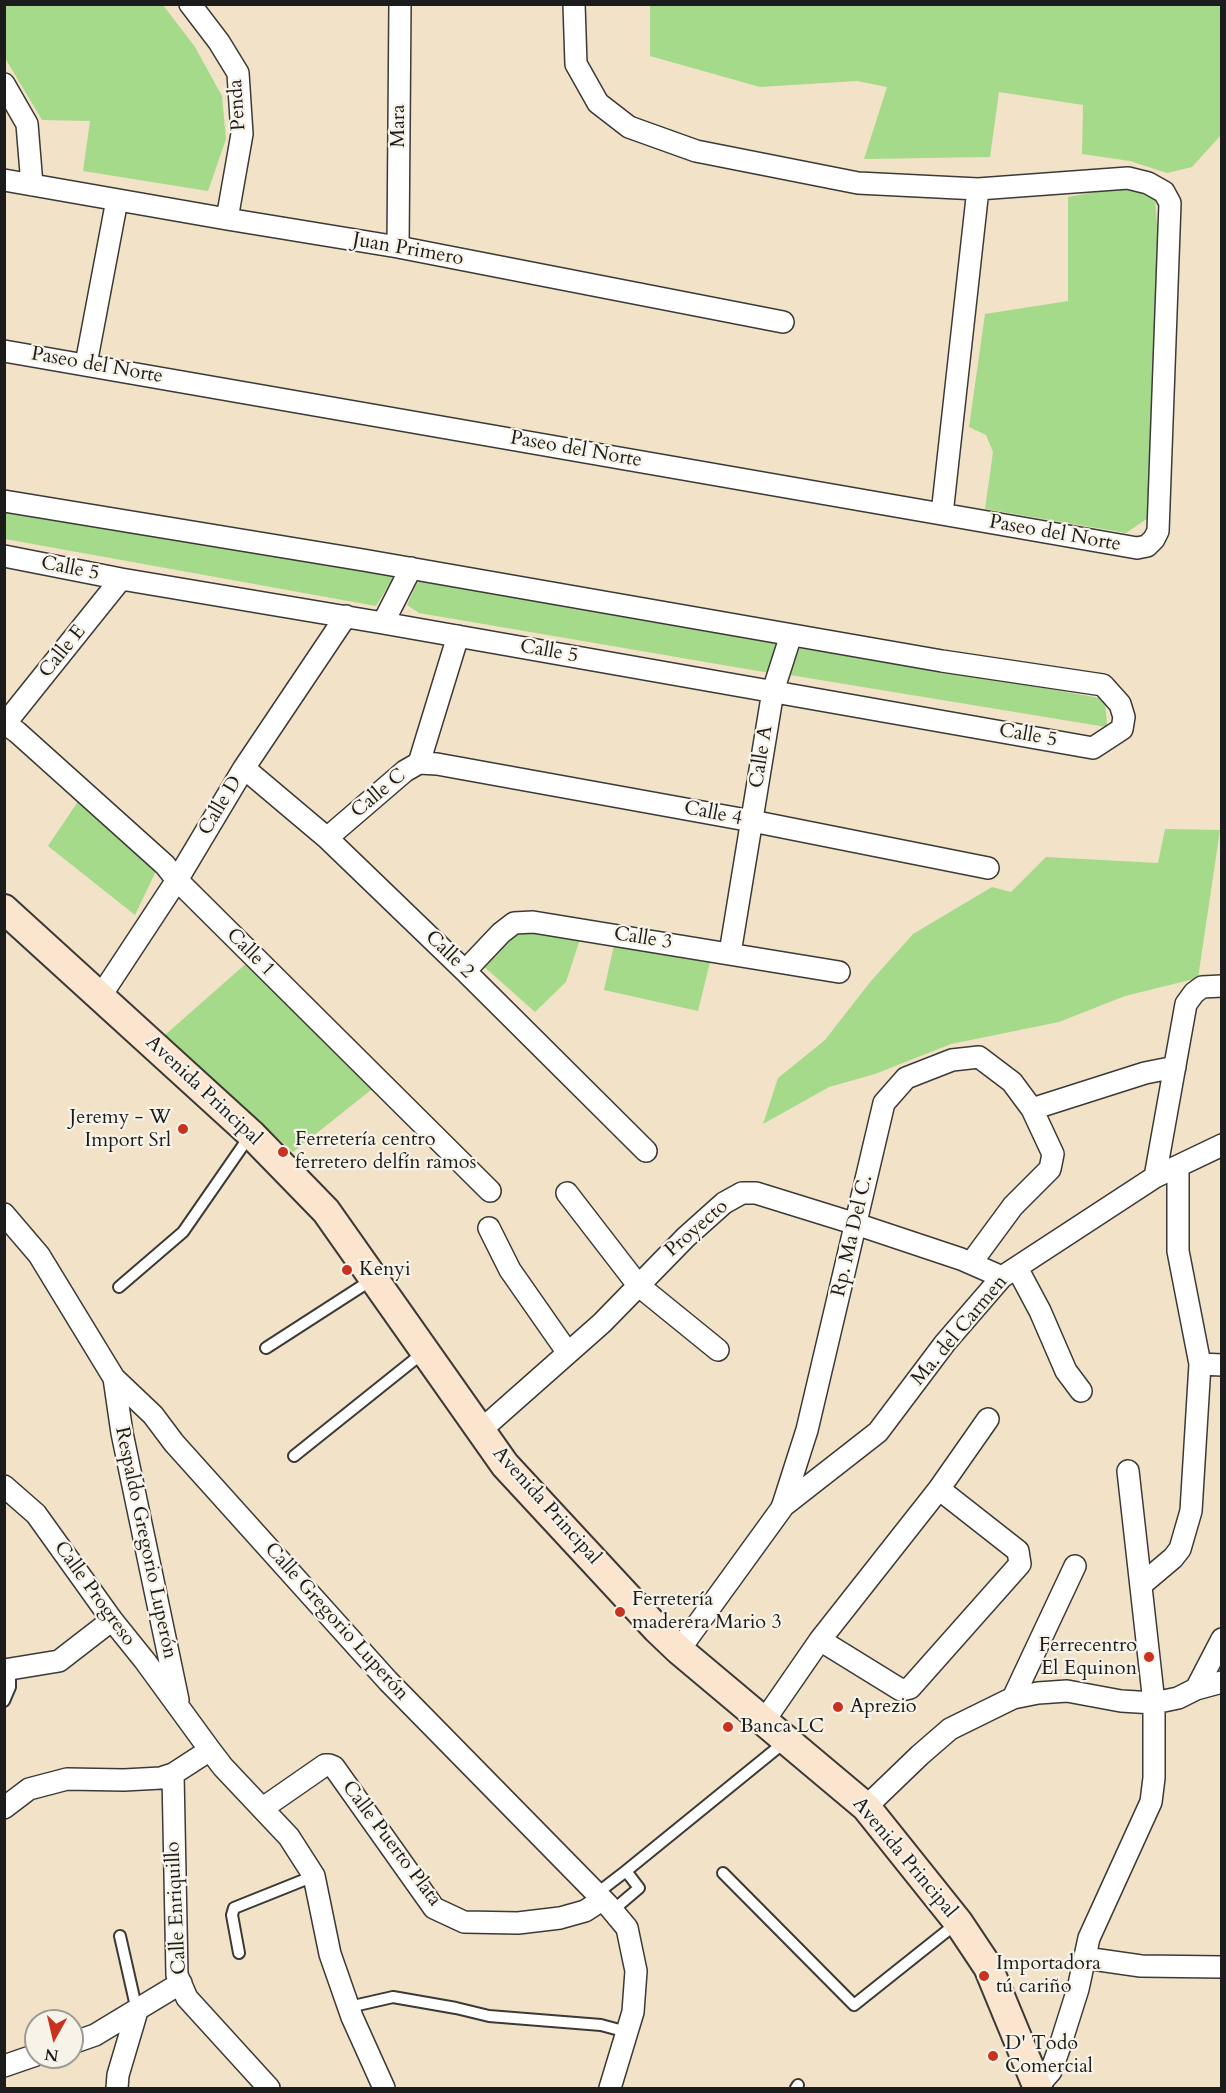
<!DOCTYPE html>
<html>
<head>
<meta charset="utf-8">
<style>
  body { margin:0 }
  #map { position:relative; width:1226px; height:2093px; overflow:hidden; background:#f2e2c8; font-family:Cardo,serif }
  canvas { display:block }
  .frame { position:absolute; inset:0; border:6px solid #1c1c1c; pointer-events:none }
  .north { position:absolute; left:24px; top:2009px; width:60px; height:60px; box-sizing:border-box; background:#f7f3e8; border:2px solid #9f9d96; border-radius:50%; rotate:188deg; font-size:16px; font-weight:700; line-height:24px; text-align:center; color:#1c1c1c }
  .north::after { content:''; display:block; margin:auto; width:21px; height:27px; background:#c8321e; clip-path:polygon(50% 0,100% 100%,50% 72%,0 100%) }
</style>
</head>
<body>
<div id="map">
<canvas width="1226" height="2093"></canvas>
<div class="frame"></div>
<div class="north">N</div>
</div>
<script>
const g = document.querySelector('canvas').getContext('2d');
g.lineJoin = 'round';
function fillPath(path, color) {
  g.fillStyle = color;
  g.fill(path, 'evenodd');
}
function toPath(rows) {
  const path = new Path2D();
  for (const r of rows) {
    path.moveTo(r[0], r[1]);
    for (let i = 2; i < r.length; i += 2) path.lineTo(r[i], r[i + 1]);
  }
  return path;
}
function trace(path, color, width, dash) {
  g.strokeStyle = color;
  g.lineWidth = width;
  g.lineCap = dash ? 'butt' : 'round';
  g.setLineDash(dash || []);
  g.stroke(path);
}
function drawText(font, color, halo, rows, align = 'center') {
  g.font = font + ' Cardo,serif';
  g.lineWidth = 4.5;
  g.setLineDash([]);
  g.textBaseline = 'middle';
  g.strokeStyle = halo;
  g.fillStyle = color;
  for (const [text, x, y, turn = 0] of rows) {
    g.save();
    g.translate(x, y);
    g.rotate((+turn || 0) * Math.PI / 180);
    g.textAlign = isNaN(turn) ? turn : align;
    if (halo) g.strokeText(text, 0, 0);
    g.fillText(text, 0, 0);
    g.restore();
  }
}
const green = toPath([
  [4,5,163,5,195,47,222,96,226,139,208,191,83,171,90,121,42,120,5,58],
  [650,5,1221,5,1221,135,1192,167,1167,173,1130,161,1082,154,1083,105,999,92,990,157,864,159,887,87,857,81,760,87,650,56],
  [1126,186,1155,200,1163,296,1148,518,1126,533,985,509,993,452,986,435,969,427,985,314,1068,301,1068,197],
  [4,504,396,573,376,606,5,539],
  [426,578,781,633,770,673,419,613,407,605,417,583],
  [801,644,1105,699,1108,738,1106,727,790,675],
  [79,800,157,869,135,915,48,846],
  [1165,829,1220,830,1198,978,1125,996,1059,1022,951,1044,875,1074,829,1087,763,1124,778,1078,825,1040,871,981,913,934,992,887,1011,892,1046,857,1158,863],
  [515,924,582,933,566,982,535,1012,480,963],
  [616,936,712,954,698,1011,604,990],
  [249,961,376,1086,293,1152,165,1035]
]);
const lane = toPath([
  [119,1287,183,1232,251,1134],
  [266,1348,373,1279],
  [294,1456,424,1352],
  [4,1701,10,1687,10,1669],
  [723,1873,854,2005,957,1923],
  [596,1894,626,1871],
  [612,1911,639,1888,626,1871,786,1741],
  [120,1936,137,2011],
  [239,1953,232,1915,234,1908,314,1876],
  [349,2007,393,1997,456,2008,489,2016,601,2025,627,2032],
  [796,2088,798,2085]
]);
const street = toPath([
  [190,4,219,42,238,73,242,134,227,219],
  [4,84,27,124,32,185],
  [4,180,227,219,398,247,783,322],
  [398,247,400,4],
  [4,351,1137,548,1147,546,1154,539,1158,531,1170,203,1164,192,1148,183,1128,178,978,189,858,183,696,151,629,127,598,103,576,64,574,4],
  [86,364,117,200],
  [4,501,363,560,942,661,1103,685,1120,704,1124,717,1122,729,1093,748,383,623,121,579,4,556],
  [942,514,978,189],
  [383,623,411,568],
  [4,723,17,732,165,865,177,880,490,1191],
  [4,725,121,579],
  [419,763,458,636],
  [244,768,327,838,465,971,646,1151],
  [327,838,405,771,419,763,437,764,752,821,988,868],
  [730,953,773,691,791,635],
  [465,971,501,933,514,923,533,922,839,972],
  [100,997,177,880,244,768,346,616],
  [1032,1109,1145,1073,1175,1067],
  [1155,1177,1186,1004,1194,993,1202,987,1222,986],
  [567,1193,638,1285,718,1350],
  [4,1214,39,1255,114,1378,153,1415,174,1443,388,1681,607,1904,627,1928,636,1971,633,2012,610,2088],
  [489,1228,510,1270,568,1353],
  [1017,1268,1040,1311,1066,1371,1081,1391],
  [1200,1364,1222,1365],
  [114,1378,122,1433,178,1700],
  [481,1430,602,1323,686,1237,724,1203,742,1193,756,1193,856,1224,961,1259,1002,1277],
  [4,1486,36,1514,112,1620,145,1661,210,1750,223,1767,289,1837,314,1876,330,1954,352,2017,384,2088],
  [782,1507,878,1432,945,1343,1002,1277,1155,1177,1222,1145],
  [1141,1585,1173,1558,1180,1549,1191,1511,1200,1364,1178,1251,1178,1167],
  [820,1640,901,1690,910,1688,1020,1564,1018,1551,939,1489],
  [679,1650,782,1508,807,1430,884,1103,906,1078,952,1060,979,1057,1012,1082,1032,1109,1053,1154,1050,1169,1013,1206,971,1263],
  [4,1670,59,1661,112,1620],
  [1196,1689,1222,1639],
  [1013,1698,1075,1566],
  [764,1721,820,1640,939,1489,988,1419],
  [210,1750,173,1774,177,1975,187,1998,269,2088],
  [866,1807,920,1755,950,1729,1013,1698,1038,1693,1067,1691,1121,1701,1154,1703,1178,1698,1196,1689,1222,1682],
  [4,1808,29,1789,67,1779,124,1780,161,1778,173,1774],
  [263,1808,325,1765,329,1765,334,1767,434,1908,464,1922,518,1923,560,1918,585,1911,602,1900],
  [1085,1958,1141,1966,1222,1967],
  [72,2043,95,2035,181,1983],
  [4,2066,36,2055],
  [1037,2087,1051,2071,1060,2046,1078,1989,1089,1938,1151,1802,1154,1778,1154,1703,1128,1471],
  [117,2088,118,2075,137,2011]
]);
const secondary = toPath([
  [4,909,251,1134,326,1211,505,1465,657,1629,679,1650,866,1807,958,1922,988,1967,1038,2088]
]);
const markers = [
  [183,1129,6,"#c8321e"],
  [283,1152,6,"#c8321e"],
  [347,1270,6,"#c8321e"],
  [620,1612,6,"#c8321e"],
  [1149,1657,6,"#c8321e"],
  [838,1707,6,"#c8321e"],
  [728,1727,6,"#c8321e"],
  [984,1976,6,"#c8321e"],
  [993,2056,6,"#c8321e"]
];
const streetNames = [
  ["Penda",238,105,-94],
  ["Mara",399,126,-90],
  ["Juan Primero",408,250,10],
  ["Paseo del Norte",97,366,10],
  ["Paseo del Norte",576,450,10],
  ["Paseo del Norte",1055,534,10],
  ["Calle 5",70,569,11],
  ["Calle E",63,652,-51],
  ["Calle 5",549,652,10],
  ["Calle 5",1028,736,10],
  ["Calle A",762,757,-81],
  ["Calle C",379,794,-40],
  ["Calle D",221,806,-59],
  ["Calle 4",713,814,11],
  ["Calle 3",643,939,9],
  ["Calle 1",250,953,45],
  ["Calle 2",449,955,44],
  ["Avenida Principal",203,1091,43],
  ["Proyecto",697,1229,-41],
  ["Rp. Ma Del C.",853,1236,-77],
  ["Ma. del Carmen",960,1331,-50],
  ["Avenida Principal",546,1506,48],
  ["Respaldo Gregorio Luperón",145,1543,78],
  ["Calle Progreso",94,1594,54],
  ["Calle Gregorio Luperón",336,1622,48],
  ["Calle Puerto Plata",391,1844,53],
  ["Avenida Principal",904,1858,50],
  ["Calle Enriquillo",177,1908,-93]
];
const poiNames = [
  ["Jeremy - W",171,1118,"right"],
  ["Import Srl",171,1141,"right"],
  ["Ferretería centro",295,1140],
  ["ferretero delfín ramos",295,1163],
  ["Kenyi",359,1270],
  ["Ferretería",632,1600],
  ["maderera Mario 3",632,1623],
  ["Ferrecentro",1137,1646,"right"],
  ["El Equinon",1137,1669,"right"],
  ["Aprezio",850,1707],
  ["Banca LC",740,1727],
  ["Importadora",996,1964],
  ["tú cariño",996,1987],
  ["D' Todo",1005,2044],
  ["Comercial",1005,2067]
];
fillPath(green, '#a5da8a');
trace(lane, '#3c3a36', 14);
trace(street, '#3c3a36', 24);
trace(secondary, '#3c3a36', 32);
trace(lane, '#fff', 10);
trace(street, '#fff', 21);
trace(secondary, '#fbe5cf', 28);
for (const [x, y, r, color] of markers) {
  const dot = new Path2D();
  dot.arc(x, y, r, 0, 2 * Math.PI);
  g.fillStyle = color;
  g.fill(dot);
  trace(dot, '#f7f3e8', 2);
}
drawText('20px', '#1c1c1c', '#f7f3e8', streetNames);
drawText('20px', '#1c1c1c', '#f7f3e8', poiNames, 'left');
</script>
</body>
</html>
